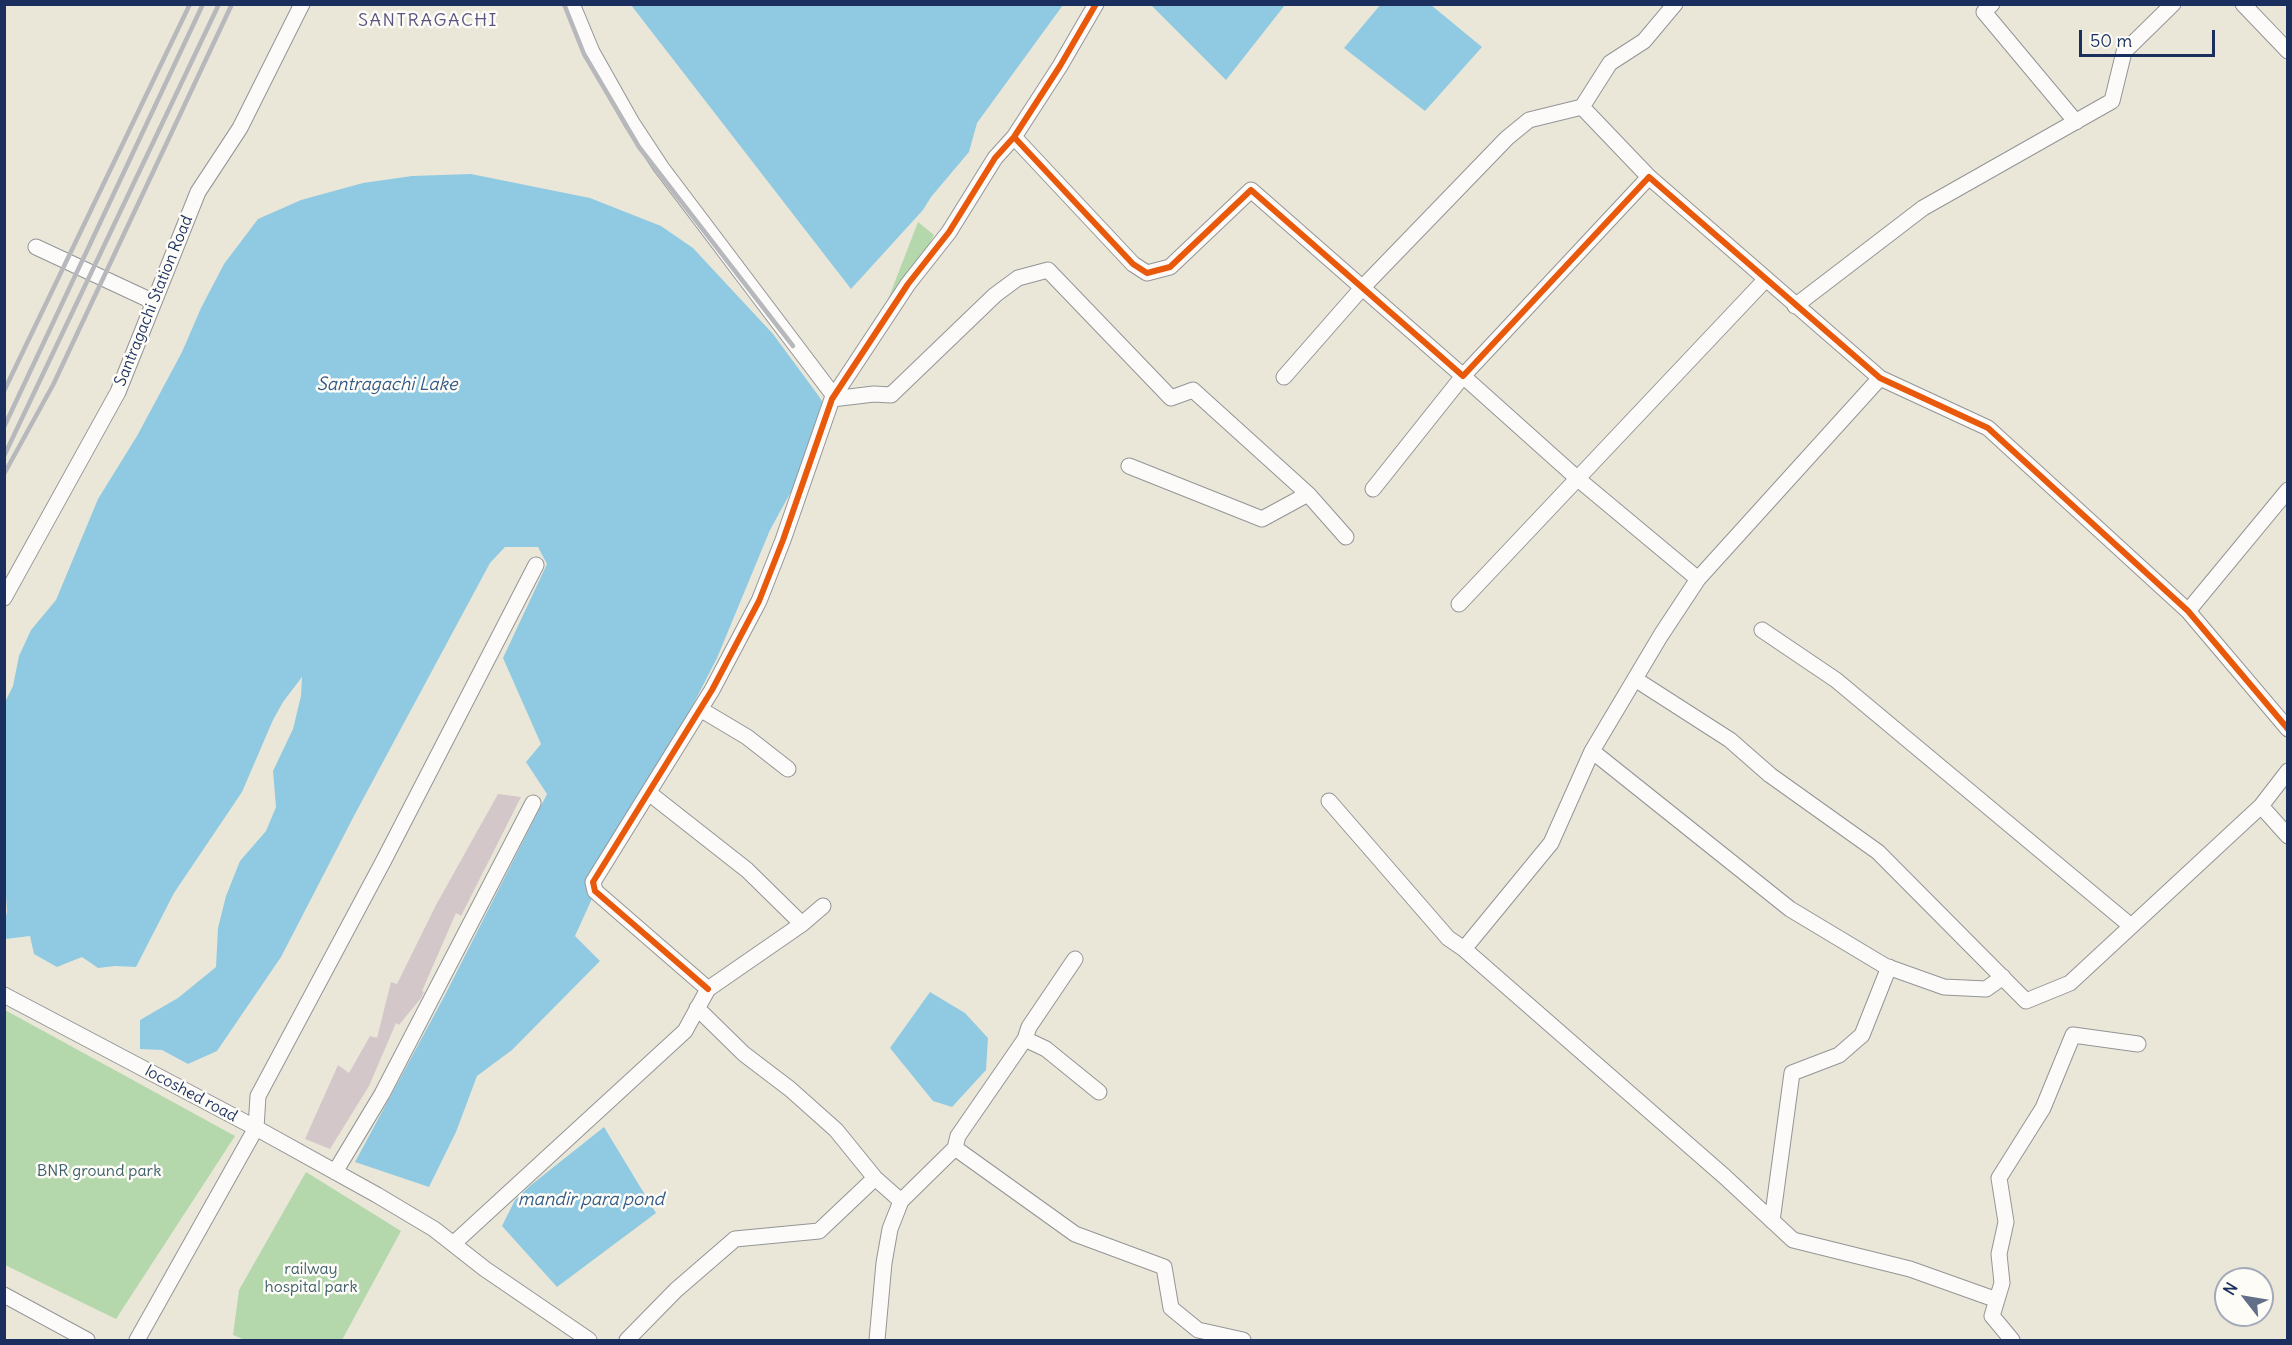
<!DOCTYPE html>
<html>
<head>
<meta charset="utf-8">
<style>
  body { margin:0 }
  #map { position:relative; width:2292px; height:1345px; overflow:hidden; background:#eae7d9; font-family:Delius,sans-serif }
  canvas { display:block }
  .frame { position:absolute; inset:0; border:6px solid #1b2f5e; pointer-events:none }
  .north { position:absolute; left:2214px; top:1267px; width:60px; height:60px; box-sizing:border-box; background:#fdfcf7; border:2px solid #a3aaba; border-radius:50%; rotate:301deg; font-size:16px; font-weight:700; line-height:24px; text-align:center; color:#1b2f5e }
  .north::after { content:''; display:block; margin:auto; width:21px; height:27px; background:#636f89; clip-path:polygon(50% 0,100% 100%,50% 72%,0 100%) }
  .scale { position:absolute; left:2079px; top:30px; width:136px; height:27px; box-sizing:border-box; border:3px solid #1b2f5e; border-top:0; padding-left:8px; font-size:18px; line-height:21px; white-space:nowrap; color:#1b2f5e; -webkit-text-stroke:4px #fdfcf7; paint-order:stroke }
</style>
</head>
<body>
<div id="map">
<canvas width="2292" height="1345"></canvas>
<div class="frame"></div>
<div class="north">N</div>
<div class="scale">50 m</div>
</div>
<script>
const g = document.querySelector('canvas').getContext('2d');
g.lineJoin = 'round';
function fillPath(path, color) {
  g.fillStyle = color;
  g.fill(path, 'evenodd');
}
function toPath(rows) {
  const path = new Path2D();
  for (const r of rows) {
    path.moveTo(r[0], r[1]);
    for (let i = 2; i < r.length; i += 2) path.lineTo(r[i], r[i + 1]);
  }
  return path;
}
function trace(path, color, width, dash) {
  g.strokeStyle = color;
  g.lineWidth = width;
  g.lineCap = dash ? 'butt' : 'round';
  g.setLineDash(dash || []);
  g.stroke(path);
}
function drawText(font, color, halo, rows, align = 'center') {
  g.font = font + ' Delius,sans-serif';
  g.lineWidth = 5;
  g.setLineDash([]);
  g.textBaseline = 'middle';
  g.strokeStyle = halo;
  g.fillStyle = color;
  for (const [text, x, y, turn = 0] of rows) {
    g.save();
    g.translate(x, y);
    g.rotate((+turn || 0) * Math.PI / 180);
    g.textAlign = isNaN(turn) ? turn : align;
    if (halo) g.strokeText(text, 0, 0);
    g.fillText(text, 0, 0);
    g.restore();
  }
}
const green = toPath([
  [918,222,934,235,908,284,882,315],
  [5,1010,235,1136,116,1319,5,1265],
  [306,1172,401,1231,342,1340,245,1340,233,1335,239,1290]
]);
const water = toPath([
  [1381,4,1431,5,1482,47,1425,111,1344,48],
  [631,5,1063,5,977,123,969,152,931,197,923,210,851,289],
  [1151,5,1285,5,1226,80],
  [471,174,590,198,661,226,693,248,773,334,818,395,832,417,770,530,717,658,673,744,629,817,575,936,600,961,512,1050,477,1076,456,1132,429,1187,355,1162,445,995,547,794,526,762,541,744,503,658,547,564,538,547,505,547,490,563,355,814,281,957,217,1051,188,1064,162,1050,140,1049,140,1020,178,998,216,967,218,928,226,896,240,861,266,831,276,807,273,771,293,729,301,696,302,677,283,702,273,720,242,792,174,893,136,967,115,966,98,968,82,957,57,967,34,954,30,936,5,939,5,919,7,912,5,879,5,702,13,686,19,656,31,630,56,600,98,499,137,436,182,352,201,308,224,264,258,219,301,200,363,183,412,176],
  [930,992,965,1013,988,1038,986,1070,952,1107,933,1101,890,1048],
  [604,1127,656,1213,557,1287,502,1226,515,1200,531,1185]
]);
const building = toPath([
  [498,794,521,797,461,916,456,913,422,991,424,992,421,998,399,1025,396,1023,369,1086,330,1149,305,1139,338,1065,349,1073,370,1036,377,1038,391,982,397,984,436,905]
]);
const street = toPath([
  [572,4,592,52,632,123,661,167,834,396],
  [1992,4,1984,12,2076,122],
  [2243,4,2288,51],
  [1582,107,1649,177],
  [1014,137,1133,264,1147,273,1170,267,1251,190,1463,376,1649,177,1880,378,1988,428,2188,611,2288,729],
  [36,247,154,302],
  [1795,306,1923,208,2112,101,2124,52,2173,4],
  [1284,377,1362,288,1507,138,1529,120,1582,107,1610,63,1644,41,1675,4],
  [832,399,874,394,891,395,995,295,1018,278,1048,270,1171,398,1193,390,1308,494,1262,519,1129,466],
  [1373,489,1463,376,1578,479,1698,579,1880,378],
  [1308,494,1346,537],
  [4,598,118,392,198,192,240,128,302,4],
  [1459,604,1766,279],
  [2188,611,2288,490],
  [1762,630,1836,680,2131,926],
  [1635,679,1730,740,1770,775,1878,852,2026,1001,2070,983,2261,806],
  [700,709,747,737,788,769],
  [1592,751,1790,909,1885,966,1944,987,1986,989,2003,977],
  [2288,771,2261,806,2288,836],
  [649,793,747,870,802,924],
  [1329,801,1448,938,1464,949,1551,843,1592,751,1661,635,1698,579],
  [1464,949,1724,1176,1793,1240,1910,1269,1997,1300],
  [708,989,595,891,593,882,712,690,759,601,783,540,832,399,908,284,949,232,995,158,1014,137,1060,66,1096,4],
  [4,995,256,1128,377,1195,434,1229,485,1269,589,1340],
  [697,1008,744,1054,790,1089,836,1130,875,1178,901,1201],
  [1025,1039,1046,1049,1099,1092],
  [955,1148,1075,1234,1164,1267,1171,1308,1198,1330,1243,1340],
  [335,1172,382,1094,533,803],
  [1772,1221,1792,1073,1839,1055,1862,1035,1889,967],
  [453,1244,685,1031,708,989,802,924,823,906],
  [4,1295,87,1340],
  [137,1340,256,1128,258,1096,384,860,536,565],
  [627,1340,676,1290,735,1239,819,1231,875,1178],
  [877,1340,884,1263,890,1229,901,1201,955,1148,958,1136,1025,1039,1029,1027,1075,959],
  [2012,1340,1992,1316,2002,1283,1999,1254,2006,1222,1999,1178,2043,1108,2073,1035,2138,1044]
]);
const rail = toPath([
  [564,4,584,54,639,147,793,346],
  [4,391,190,4],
  [4,427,203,4],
  [4,456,219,4],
  [4,474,53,385,232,4]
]);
const cycleway = toPath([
  [1014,137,1133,264,1147,273,1170,267,1251,190,1463,376,1649,177,1880,378,1988,428,2188,611,2288,729],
  [708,989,595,891,593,882,712,690,759,601,783,540,832,399,908,284,949,232,995,158,1014,137,1060,66,1096,4]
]);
const streetNames = [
  ["Santragachi Station Road",154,301,-68],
  ["locoshed road",191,1094,28]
];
const parkNames = [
  ["BNR ground park",99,1171],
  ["railway",311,1269],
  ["hospital park",311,1287]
];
const neighbourhoodNames = [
  ["SANTRAGACHI",428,21]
];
const waterNames = [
  ["Santragachi Lake",387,385],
  ["mandir para pond",591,1200]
];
fillPath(green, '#b4d8ab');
fillPath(water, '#90cae2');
fillPath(building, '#d4c7c9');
trace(street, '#939596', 17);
trace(street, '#fcfbf9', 15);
trace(rail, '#b6b8bb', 4.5);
trace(cycleway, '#e8590c', 6);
drawText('16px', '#1b2f5e', '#fdfcf7', streetNames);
drawText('16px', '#3b5e6a', '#fdfcf7', parkNames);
g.letterSpacing = '1.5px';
drawText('18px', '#5c5482', '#fdfcf7', neighbourhoodNames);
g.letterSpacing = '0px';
drawText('italic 18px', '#335a87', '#fdfcf7', waterNames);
</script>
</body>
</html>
